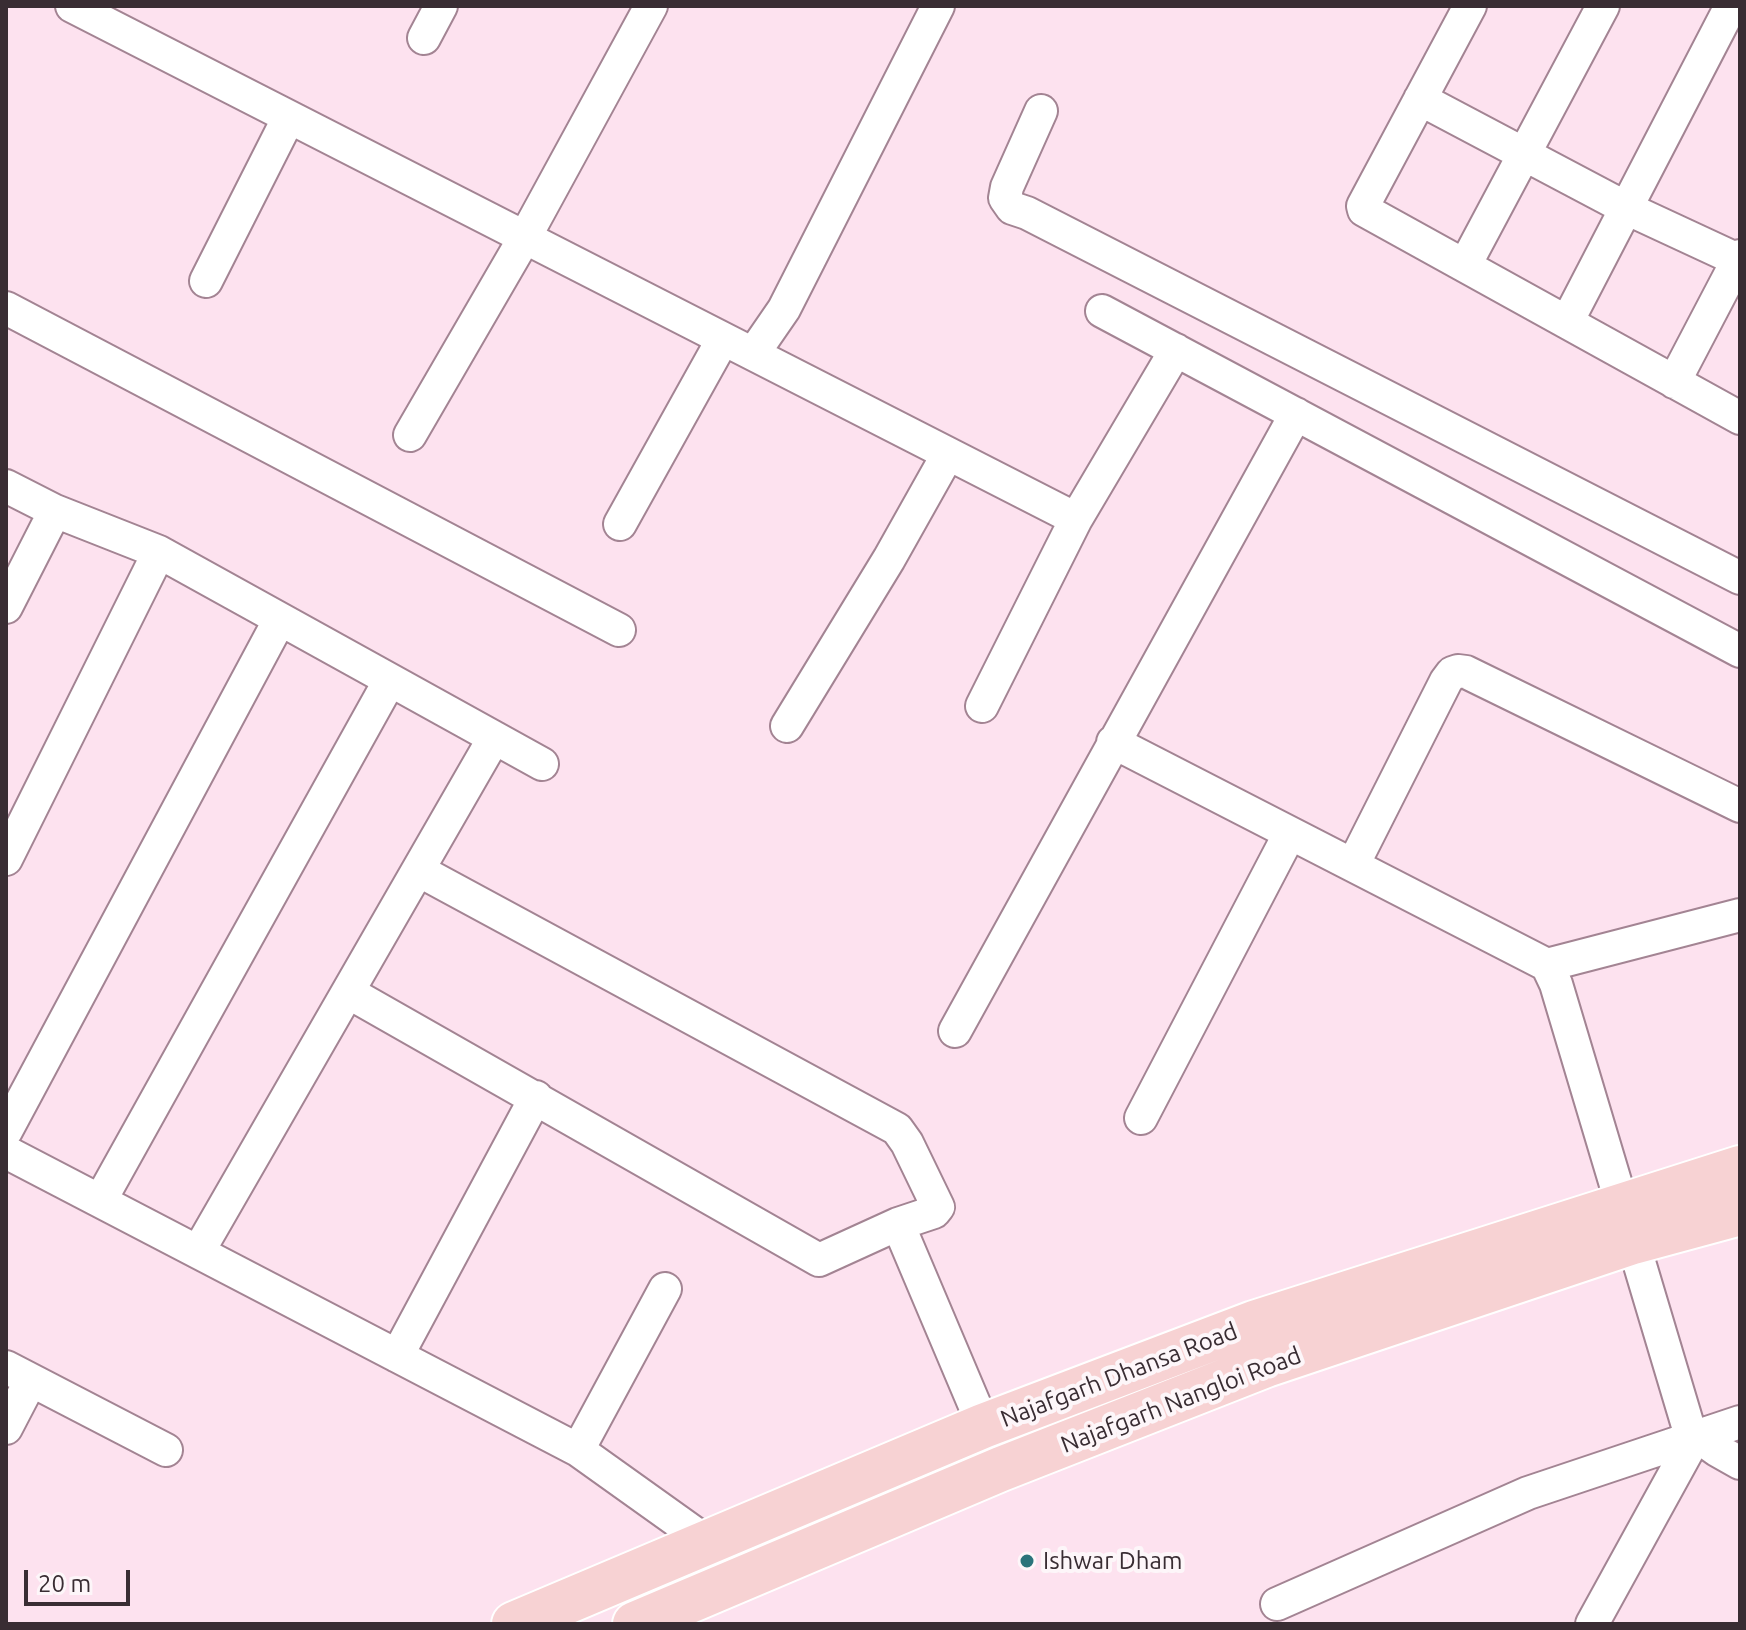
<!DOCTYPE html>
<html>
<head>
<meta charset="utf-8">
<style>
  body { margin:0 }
  #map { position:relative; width:1746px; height:1630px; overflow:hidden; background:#fde2ef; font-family:Ubuntu,sans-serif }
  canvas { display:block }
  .frame { position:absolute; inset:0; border:8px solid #392d33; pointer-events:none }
  .scale { position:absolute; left:24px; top:1570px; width:106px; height:36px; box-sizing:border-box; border:4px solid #392d33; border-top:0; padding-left:10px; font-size:24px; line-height:28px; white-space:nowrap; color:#392d33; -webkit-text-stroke:6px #fdf6f9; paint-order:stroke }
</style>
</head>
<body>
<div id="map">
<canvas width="1746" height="1630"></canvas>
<div class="frame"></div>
<div class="scale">20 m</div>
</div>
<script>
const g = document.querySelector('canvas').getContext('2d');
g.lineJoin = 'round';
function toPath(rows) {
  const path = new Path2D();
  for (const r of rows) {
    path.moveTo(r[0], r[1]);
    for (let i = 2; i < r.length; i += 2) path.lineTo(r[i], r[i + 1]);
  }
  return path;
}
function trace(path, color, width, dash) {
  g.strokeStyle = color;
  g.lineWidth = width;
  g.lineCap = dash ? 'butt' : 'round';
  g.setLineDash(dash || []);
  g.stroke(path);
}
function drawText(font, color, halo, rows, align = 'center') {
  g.font = font + ' Ubuntu,sans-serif';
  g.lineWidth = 8;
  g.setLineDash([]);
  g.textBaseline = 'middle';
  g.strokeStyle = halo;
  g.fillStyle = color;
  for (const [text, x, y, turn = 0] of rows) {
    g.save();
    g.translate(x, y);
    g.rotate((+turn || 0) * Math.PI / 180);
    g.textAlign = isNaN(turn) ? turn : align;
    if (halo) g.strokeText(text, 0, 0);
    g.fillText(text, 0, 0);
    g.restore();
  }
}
const minor = toPath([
  [72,6,1076,519],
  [1470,6,1363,206,1364,210,1740,418],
  [424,38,441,6],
  [1420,99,1626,208,1738,260],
  [1041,111,1007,187,1005,198,1012,208,1027,213,1740,578],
  [1465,265,1603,6],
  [206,281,289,117],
  [6,308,619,630],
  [1102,311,1740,651],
  [1567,322,1731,6],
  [753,354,784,309,938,6],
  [1674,382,1740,256],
  [410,435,525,237,651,6],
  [6,486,55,511,159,552,542,764],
  [620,524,723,339],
  [6,607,55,511],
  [982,706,1076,519,1176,350],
  [787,726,889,559,948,454],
  [1113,742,1547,965,1556,984,1688,1426,1696,1435,1717,1450,1740,1463],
  [6,859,159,552],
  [1353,865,1446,681,1452,673,1458,671,1466,672,1740,806],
  [1547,965,1740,915],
  [348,992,819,1260,898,1224,934,1212,938,1207,907,1143,897,1129,418,870],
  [955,1031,1296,414],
  [1141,1118,1290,833],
  [6,1131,280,619],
  [6,1152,578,1450,753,1575],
  [100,1201,390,680],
  [898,1224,992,1446],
  [198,1252,494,738],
  [397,1356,536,1097],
  [6,1367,166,1450],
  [6,1428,31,1380],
  [578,1450,665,1289],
  [1277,1604,1528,1493,1740,1422],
  [1592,1624,1696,1435]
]);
const primary = toPath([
  [514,1624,983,1426,1254,1323,1740,1168],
  [635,1624,1001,1469,1266,1365,1633,1242,1740,1213]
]);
const markers = [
  [1027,1561,8,"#2b747b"]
];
const streetNames = [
  ["Najafgarh Dhansa Road",1119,1375,-21],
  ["Najafgarh Nangloi Road",1181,1400,-21]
];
const poiNames = [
  ["Ishwar Dham",1043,1561]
];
trace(minor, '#a38493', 36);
trace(primary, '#fff', 48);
trace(minor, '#fff', 32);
trace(primary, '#f7d2d3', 44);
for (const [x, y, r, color] of markers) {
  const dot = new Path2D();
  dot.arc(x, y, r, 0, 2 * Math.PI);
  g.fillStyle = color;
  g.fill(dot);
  trace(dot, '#fdf6f9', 3);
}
drawText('24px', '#392d33', '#fdf6f9', streetNames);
drawText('24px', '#392d33', '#fdf6f9', poiNames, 'left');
</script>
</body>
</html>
